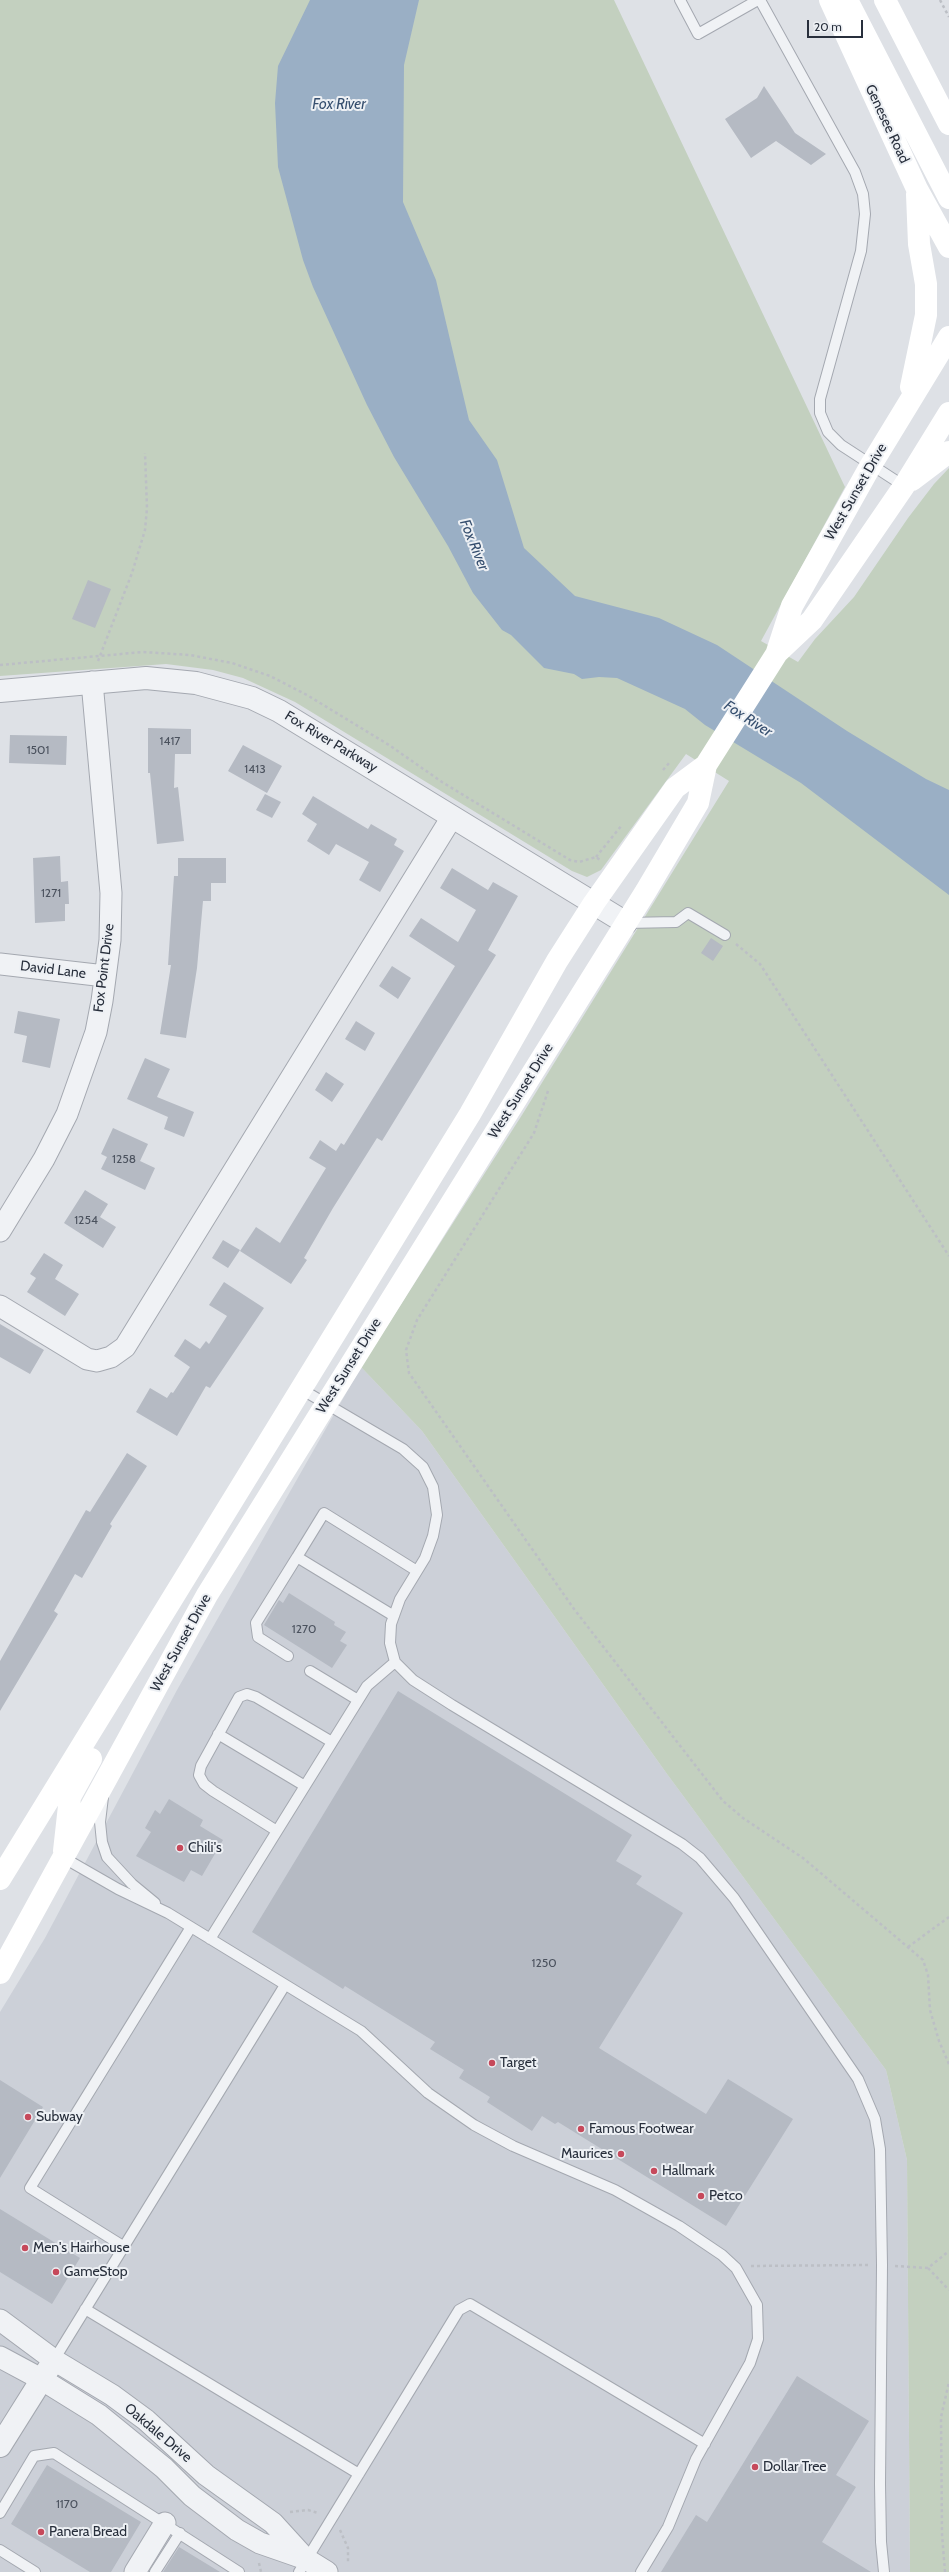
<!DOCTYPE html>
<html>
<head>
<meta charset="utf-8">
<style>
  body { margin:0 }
  #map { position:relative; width:949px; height:2572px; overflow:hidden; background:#dee1e6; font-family:Cabin,sans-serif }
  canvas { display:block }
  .scale { position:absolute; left:807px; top:20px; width:56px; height:18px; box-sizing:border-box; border:2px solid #282f3c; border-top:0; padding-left:5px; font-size:12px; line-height:14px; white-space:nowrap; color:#282f3c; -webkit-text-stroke:3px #edf0f4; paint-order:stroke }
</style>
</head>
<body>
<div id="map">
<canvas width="949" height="2572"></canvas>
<div class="scale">20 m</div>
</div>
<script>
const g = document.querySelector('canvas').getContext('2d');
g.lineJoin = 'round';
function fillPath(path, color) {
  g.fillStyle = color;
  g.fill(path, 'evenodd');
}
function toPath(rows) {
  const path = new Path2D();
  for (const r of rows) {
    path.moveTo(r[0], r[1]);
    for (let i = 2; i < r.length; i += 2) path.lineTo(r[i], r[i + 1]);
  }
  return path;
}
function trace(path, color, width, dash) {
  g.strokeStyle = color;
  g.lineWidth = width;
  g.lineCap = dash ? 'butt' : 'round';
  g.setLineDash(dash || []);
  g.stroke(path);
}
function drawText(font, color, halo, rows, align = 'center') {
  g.font = font + ' Cabin,sans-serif';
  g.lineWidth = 4;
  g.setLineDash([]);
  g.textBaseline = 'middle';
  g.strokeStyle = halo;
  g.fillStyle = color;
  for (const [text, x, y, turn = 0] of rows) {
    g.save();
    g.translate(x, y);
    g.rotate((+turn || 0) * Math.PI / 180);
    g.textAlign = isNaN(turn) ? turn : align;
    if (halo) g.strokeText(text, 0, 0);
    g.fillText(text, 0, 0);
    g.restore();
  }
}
const built = toPath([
  [361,1367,422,1431,667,1774,886,2070,907,2160,910,2572,0,2572,0,2012,45,1938,177,1690]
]);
const green = toPath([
  [0,0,614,0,845,487,761,641,798,662,815,639,854,597,908,518,934,484,949,468,949,2572,910,2572,907,2160,886,2070,667,1774,422,1431,361,1367,522,1115,729,781,686,754,601,870,587,877,572,871,295,702,243,678,213,670,166,664,0,676]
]);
const water = toPath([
  [310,0,419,0,404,65,403,202,436,280,469,420,497,460,524,548,575,596,659,618,717,645,847,731,926,779,949,790,949,895,801,783,705,725,685,709,617,678,599,677,582,679,574,674,544,668,511,635,502,630,473,593,448,546,394,457,367,405,313,287,303,260,278,167,275,103,278,66]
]);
const building = toPath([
  [764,86,795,133,826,154,811,165,776,141,751,158,725,119,757,98],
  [88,580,111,589,95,628,72,619],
  [148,728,191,729,191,754,175,754,174,788,178,787,184,841,157,844,150,773,148,773],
  [10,735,67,736,66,765,9,763],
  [243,745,282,766,267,793,228,771],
  [265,794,281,802,272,818,256,810],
  [313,796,368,829,371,824,397,839,394,845,404,851,380,892,359,880,369,862,336,844,329,855,307,841,317,824,302,814],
  [60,856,61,882,68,881,69,904,65,904,65,921,35,923,33,858],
  [178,858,226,858,226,883,211,883,211,901,203,901,197,968,186,1038,160,1034,171,965,168,965,174,876,178,876],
  [452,868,488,890,493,882,518,896,488,950,496,955,382,1141,377,1138,333,1208,304,1258,307,1260,291,1284,240,1251,256,1227,280,1243,326,1168,309,1158,320,1140,336,1151,341,1143,344,1145,455,966,409,936,421,918,458,942,476,910,440,888],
  [711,938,723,946,713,961,701,953],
  [392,966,411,978,398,999,379,986],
  [18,1011,60,1019,50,1068,22,1062,27,1036,14,1033],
  [356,1021,375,1033,365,1051,345,1039],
  [145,1058,170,1069,157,1097,194,1112,184,1137,164,1129,168,1117,127,1099],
  [326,1072,344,1084,332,1102,315,1090],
  [113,1128,148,1144,140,1161,155,1168,145,1190,101,1169,107,1157,101,1154],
  [85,1190,108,1204,100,1217,116,1227,103,1248,64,1223],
  [223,1240,240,1250,228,1268,212,1258],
  [44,1253,63,1265,55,1279,79,1294,65,1316,27,1292,36,1278,30,1274],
  [224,1282,264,1308,210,1388,206,1386,177,1436,136,1412,150,1388,167,1398,171,1392,173,1393,190,1367,174,1356,185,1339,200,1349,206,1341,209,1344,227,1316,209,1305],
  [0,1324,44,1350,30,1374,0,1357],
  [127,1453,147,1466,110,1524,112,1526,82,1578,75,1574,54,1611,58,1614,0,1711,0,1661,86,1510,90,1512],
  [289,1593,335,1622,334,1625,346,1632,340,1641,347,1645,332,1668,264,1625,279,1600,283,1603],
  [398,1691,632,1835,616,1861,642,1876,636,1884,683,1913,599,2048,706,2114,728,2079,793,2119,726,2226,558,2122,555,2124,542,2116,532,2131,487,2102,490,2097,459,2078,464,2070,430,2049,435,2042,345,1986,343,1989,252,1932],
  [169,1799,203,1820,200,1826,223,1840,202,1876,191,1870,184,1882,136,1856,151,1832,145,1828,155,1810,160,1814],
  [0,2080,43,2107,0,2178],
  [0,2209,80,2258,52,2304,0,2272],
  [797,2376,869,2421,836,2475,856,2487,822,2542,871,2572,661,2572,696,2515,707,2522],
  [47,2465,141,2522,111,2572,90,2572,11,2524],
  [179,2547,220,2572,163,2572]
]);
const path = toPath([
  [940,0,949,17],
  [98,661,132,573,145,530,147,508,145,453],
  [0,665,143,652,190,655,232,663,270,676,307,695,389,745,442,782,570,860,579,862,596,857,600,860],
  [663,770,670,762],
  [596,857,622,825],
  [736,944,760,964,949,1256],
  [548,1091,534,1133,417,1320,406,1350,409,1373,574,1609,723,1801,743,1818,803,1858,923,1960,928,1975,930,2010,939,2041,949,2064],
  [908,1947,949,1917],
  [751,2266,868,2265],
  [895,2266,928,2268,949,2251],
  [928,2268,949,2290],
  [290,2512,308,2510,318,2513],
  [340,2530,348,2548,348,2564],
  [259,2563,261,2572],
  [945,2572,942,2534,941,2417,949,2382]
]);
const service = toPath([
  [680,0,698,34,758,0],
  [760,0,855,172,863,194,865,214,861,251,820,399,820,413,828,432,841,445,904,486],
  [626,923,676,922,688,913,725,935],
  [301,1389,403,1449,423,1467,433,1487,437,1515,433,1536,425,1558,400,1599,391,1624,390,1643,395,1662,413,1680,452,1705,682,1844,700,1858,734,1898,858,2079,875,2119,880,2149,882,2265,880,2484,881,2542,884,2572],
  [394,1616,297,1557,324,1513,417,1571],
  [288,1656,258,1637,256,1623,297,1557],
  [310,1671,358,1700],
  [218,1734,305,1786],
  [103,1797,100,1822,102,1842,107,1857,132,1884,155,1903],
  [277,1831,213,1791,204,1784,199,1775,201,1766,239,1697,247,1694,256,1697,332,1742],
  [64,1858,118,1889,168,1913,361,2031,428,2093,474,2125,513,2146,615,2190,679,2226,722,2255,736,2268,757,2305,758,2339,750,2363,696,2459,668,2527,641,2572],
  [210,1939,367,1686,395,1662],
  [123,2246,30,2188,191,1927],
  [85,2309,359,2474],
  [54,2360,285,1985],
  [0,2513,34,2456,54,2453,239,2572],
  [0,2550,35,2572],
  [155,2572,180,2533],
  [299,2572,459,2310,470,2304,705,2444]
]);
const minor = toPath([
  [0,964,105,976],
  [0,1231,44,1159,67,1114,96,1032,102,1001,110,940,111,893,92,682],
  [0,1306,87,1359,97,1361,111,1357,125,1347,452,817],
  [0,2320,54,2360,112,2395,146,2420,206,2475,273,2523,304,2557],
  [0,2357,41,2379,99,2415,164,2468,192,2496,237,2530,260,2543,306,2559,327,2572],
  [135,2572,165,2523]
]);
const tertiary = toPath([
  [0,691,146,678,196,683,252,698,279,711,626,923],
  [0,2446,54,2360]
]);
const secondary = toPath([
  [830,0,917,189,949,247],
  [847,0,949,198],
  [885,0,949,124],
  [911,387,926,315,926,284,919,244,917,194],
  [912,480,949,452],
  [777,652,792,606,871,465,949,337],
  [64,1851,70,1797,91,1759],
  [0,1879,470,1114,557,961,594,903,675,788,706,765,777,653,812,620,904,486,949,413],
  [0,1973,207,1595,646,891,698,803,706,765]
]);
const markers = [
  [180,1848,4,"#c6495b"],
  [492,2063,4,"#c6495b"],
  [28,2117,4,"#c6495b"],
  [581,2129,4,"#c6495b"],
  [621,2154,4,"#c6495b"],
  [654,2171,4,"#c6495b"],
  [701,2196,4,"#c6495b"],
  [25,2248,4,"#c6495b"],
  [56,2272,4,"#c6495b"],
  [755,2467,4,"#c6495b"],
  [41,2532,4,"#c6495b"]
];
const numberNames = [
  ["1417",170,741],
  ["1501",38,750],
  ["1413",255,769],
  ["1271",51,893],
  ["1258",124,1159],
  ["1254",86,1220],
  ["1270",304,1629],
  ["1250",544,1963],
  ["1170",67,2504]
];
const streetNames = [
  ["Genesee Road",887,124,65],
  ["West Sunset Drive",856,492,-60],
  ["Fox River Parkway",331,742,31],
  ["Fox Point Drive",104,968,-83],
  ["David Lane",53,970,7],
  ["West Sunset Drive",521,1091,-58],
  ["West Sunset Drive",349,1366,-58],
  ["West Sunset Drive",181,1643,-61],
  ["Oakdale Drive",158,2433,40]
];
const poiNames = [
  ["Chili's",188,1848],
  ["Target",500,2063],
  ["Subway",36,2117],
  ["Famous Footwear",589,2129],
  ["Maurices",613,2154,"right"],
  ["Hallmark",662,2171],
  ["Petco",709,2196],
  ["Men's Hairhouse",33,2248],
  ["GameStop",64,2272],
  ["Dollar Tree",763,2467],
  ["Panera Bread",49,2532]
];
const waterNames = [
  ["Fox River",339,105],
  ["Fox River",474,545,68],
  ["Fox River",748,719,33]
];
fillPath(built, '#ccd0d8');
fillPath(green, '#c3d0bf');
fillPath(water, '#9aafc5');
fillPath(building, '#b5bac3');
trace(service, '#a4a8b0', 12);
trace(minor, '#a4a8b0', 23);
trace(tertiary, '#a4a8b0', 24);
trace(path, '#bcbfc5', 2.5, [3, 3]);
trace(service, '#f0f2f5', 10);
trace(minor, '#f0f2f5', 21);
trace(tertiary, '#f0f2f5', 22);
trace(secondary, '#fff', 22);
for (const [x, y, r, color] of markers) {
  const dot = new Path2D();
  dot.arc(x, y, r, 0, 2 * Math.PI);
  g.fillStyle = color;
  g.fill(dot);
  trace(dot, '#edf0f4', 1.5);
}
drawText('12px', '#4b525e', null, numberNames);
drawText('14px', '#282f3c', '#edf0f4', streetNames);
drawText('14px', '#282f3c', '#edf0f4', poiNames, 'left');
drawText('italic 15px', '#354e6e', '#edf0f4', waterNames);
</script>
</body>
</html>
